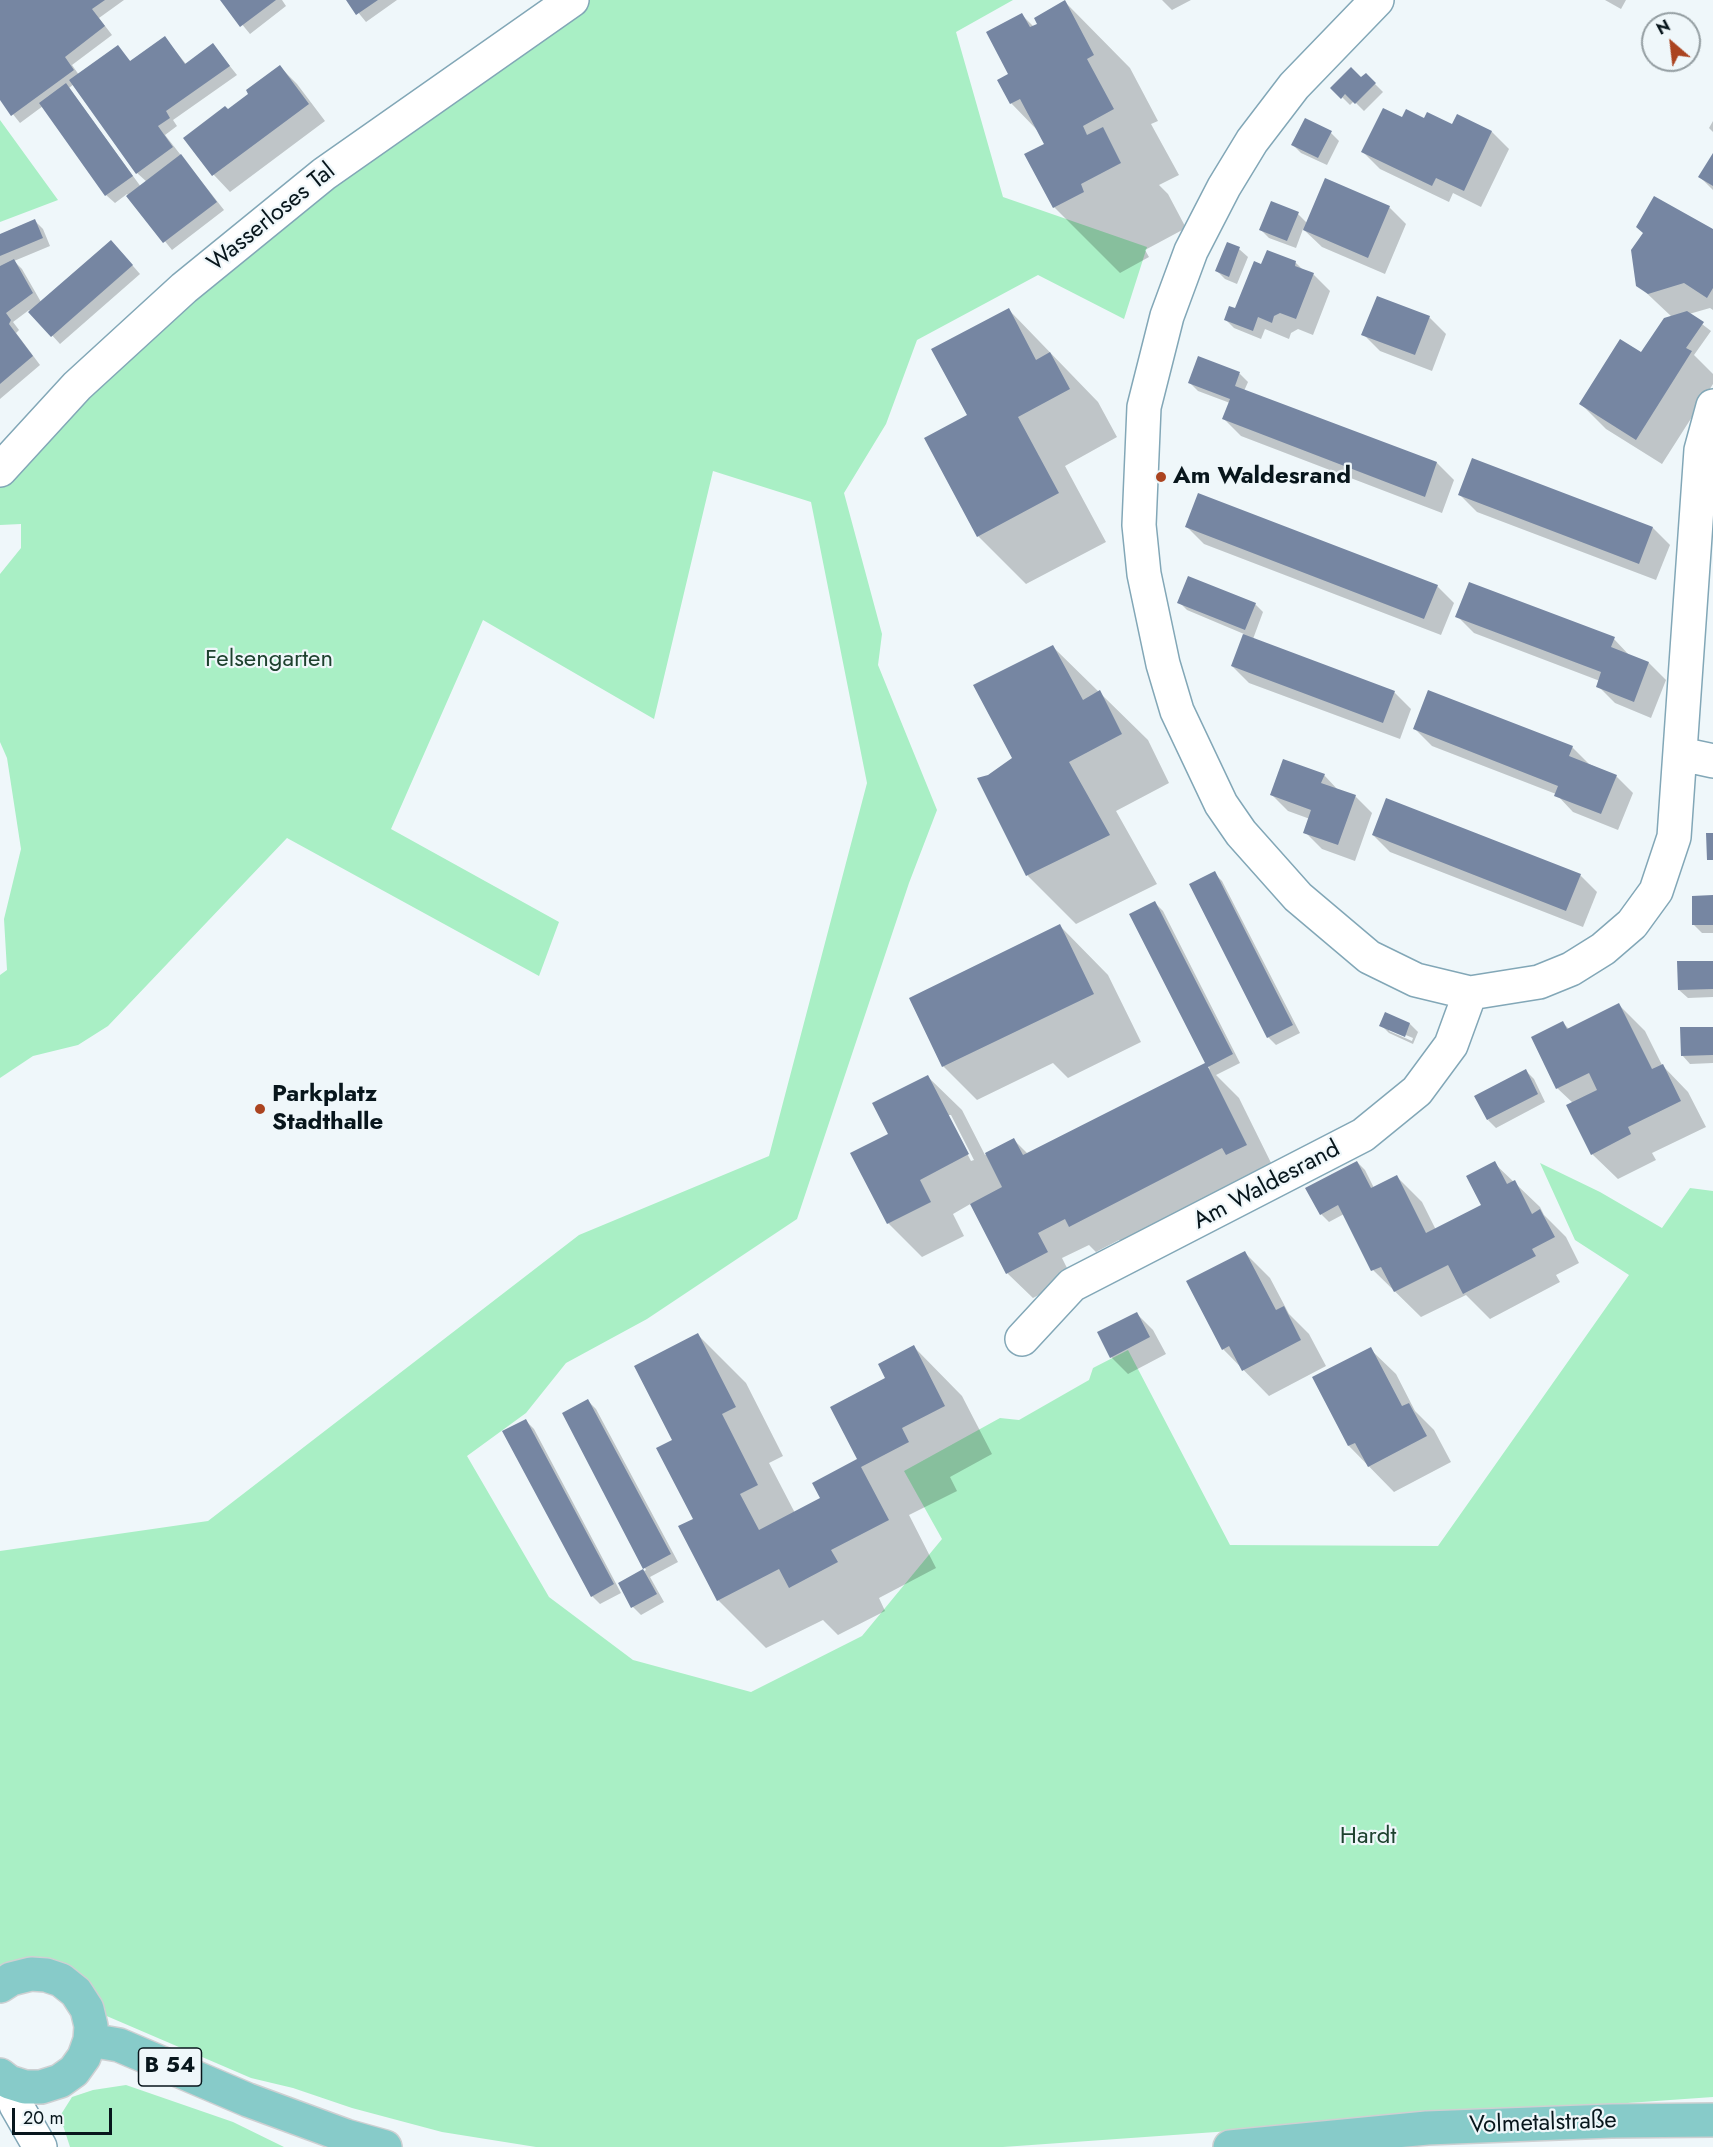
<!DOCTYPE html>
<html>
<head>
<meta charset="utf-8">
<style>
  body { margin:0 }
  #map { position:relative; width:1713px; height:2147px; overflow:hidden; background:#eff7fa; font-family:Jost,sans-serif }
  canvas { display:block }
  .north { position:absolute; left:1641px; top:12px; width:60px; height:60px; box-sizing:border-box; background:#eff7fa; border:2px solid #939da1; border-radius:50%; rotate:332deg; font-size:16px; font-weight:700; line-height:24px; text-align:center; color:#08161c }
  .north::after { content:''; display:block; margin:auto; width:21px; height:27px; background:#ab4420; clip-path:polygon(50% 0,100% 100%,50% 72%,0 100%) }
  .scale { position:absolute; left:12px; top:2108px; width:100px; height:27px; box-sizing:border-box; border:3px solid #08161c; border-top:0; padding-left:8px; font-size:18px; line-height:21px; white-space:nowrap; color:#08161c; -webkit-text-stroke:4px #eff7fa; paint-order:stroke }
</style>
</head>
<body>
<div id="map">
<canvas width="1713" height="2147"></canvas>
<div class="north">N</div>
<div class="scale">20 m</div>
</div>
<script>
const g = document.querySelector('canvas').getContext('2d');
g.lineJoin = 'round';
function fillPath(path, color) {
  g.fillStyle = color;
  g.fill(path, 'evenodd');
}
function toPath(rows) {
  const path = new Path2D();
  for (const r of rows) {
    path.moveTo(r[0], r[1]);
    for (let i = 2; i < r.length; i += 2) path.lineTo(r[i], r[i + 1]);
  }
  return path;
}
function trace(path, color, width, dash) {
  g.strokeStyle = color;
  g.lineWidth = width;
  g.lineCap = dash ? 'butt' : 'round';
  g.setLineDash(dash || []);
  g.stroke(path);
}
function drawText(font, color, halo, rows, align = 'center') {
  g.font = font + ' Jost,sans-serif';
  g.lineWidth = 4.5;
  g.setLineDash([]);
  g.textBaseline = 'middle';
  g.strokeStyle = halo;
  g.fillStyle = color;
  for (const [text, x, y, turn = 0] of rows) {
    g.save();
    g.translate(x, y);
    g.rotate((+turn || 0) * Math.PI / 180);
    g.textAlign = isNaN(turn) ? turn : align;
    if (halo) g.strokeText(text, 0, 0);
    g.fillText(text, 0, 0);
    g.restore();
  }
}
const green = toPath([
  [572,0,1013,0,956,32,1003,197,1147,247,1124,319,1038,275,917,340,886,424,844,493,882,634,878,665,937,810,909,883,797,1219,647,1319,566,1363,526,1413,467,1456,549,1597,633,1660,751,1692,862,1636,942,1539,904,1471,1000,1418,1019,1420,1089,1380,1093,1368,1128,1350,1230,1545,1438,1546,1629,1275,1575,1240,1540,1163,1600,1192,1662,1228,1690,1188,1713,1191,1713,2097,1003,2147,536,2147,442,2132,352,2108,293,2088,251,2078,88,2008,0,1965,0,1551,208,1521,579,1235,769,1156,867,783,811,502,713,471,654,719,483,620,391,829,559,922,539,976,287,838,108,1026,78,1045,33,1056,0,1078,0,975,7,970,4,919,21,849,7,758,0,742,0,574,21,548,21,524,0,525,0,470,77,386],
  [0,120,58,200,0,222],
  [126,2085,233,2122,284,2147,70,2147,60,2116,72,2097,93,2090]
]);
const shadow = toPath([
  [0,0,124,0,99,18,112,35,72,65,79,75,118,47,131,62,165,38,186,64,213,45,237,75,173,120,177,126,165,135,224,210,172,250,127,194,115,203,106,195,43,106,20,123,0,98],
  [74,84,137,173,147,182,141,187,69,88],
  [222,0,282,0,286,6,250,34],
  [348,0,397,0,366,22],
  [1162,0,1191,0,1172,10],
  [1605,0,1626,0,1621,9],
  [1065,2,1130,68,1158,121,1151,124,1179,175,1159,185,1168,194,1186,228,1145,250,1149,257,1120,273,1054,207,1026,154,1046,144,1039,132,1011,103,1010,75,1022,15,1034,27],
  [280,67,297,84,325,121,230,192,214,175,185,138,229,111],
  [1366,75,1383,92,1364,111,1354,101,1350,105,1333,88,1361,80],
  [1458,116,1492,132,1509,149,1481,207,1453,193,1449,202,1380,169,1363,152,1403,119,1425,120,1453,126],
  [1713,121,1713,132,1709,128],
  [1331,133,1339,141,1327,165,1301,153,1293,145],
  [1713,156,1713,190,1700,177],
  [1389,207,1406,224,1385,274,1322,247,1303,229,1296,248,1269,238,1261,230,1298,214,1307,223],
  [35,221,43,229,50,246,14,261,22,269,41,302,119,250,140,274,60,344,29,310,13,322,19,330,16,333,40,365,0,399,0,235],
  [1713,231,1713,310,1710,308,1689,314,1711,331,1694,355,1713,374,1713,384,1662,464,1606,429,1581,404,1641,354,1672,317,1638,285],
  [1228,244,1239,249,1248,257,1237,284,1225,279,1217,271],
  [1296,263,1304,271,1313,274,1330,291,1313,335,1298,329,1291,333,1289,339,1265,329,1261,339,1234,328,1226,320,1236,310,1262,266],
  [1009,310,1098,402,1117,437,1065,466,1106,542,1026,584,978,536,969,416],
  [1429,317,1446,334,1432,371,1380,351,1363,334],
  [1199,358,1240,374,1248,382,1244,391,1437,463,1454,480,1442,513,1241,436,1224,419,1230,403,1198,391,1190,383],
  [1473,460,1653,528,1670,545,1656,580,1477,512,1460,495],
  [1187,527,1437,586,1454,603,1441,635,1204,544],
  [1179,602,1255,604,1263,612,1253,639,1394,692,1411,709,1400,739,1249,683,1232,666,1244,634,1187,610],
  [1457,616,1614,639,1630,656,1649,663,1666,680,1651,718,1615,703,1598,686,1600,681,1474,633],
  [1053,647,1148,740,1169,783,1116,811,1157,884,1076,924,1028,876,979,779,989,777,1014,758],
  [1415,729,1572,747,1589,764,1616,776,1633,793,1618,830,1573,812,1556,794,1432,746],
  [1324,775,1339,791,1355,796,1372,813,1355,861,1322,849,1305,832,1310,819,1288,811,1271,794],
  [1373,835,1580,875,1597,892,1583,927,1390,852],
  [1214,873,1222,881,1300,1033,1276,1045,1268,1037],
  [1713,897,1713,933,1702,933,1694,925],
  [1155,903,1163,911,1240,1063,1216,1075,1239,1098,1279,1179,1127,1248,1119,1240,1096,1252,1089,1245,1062,1258,1072,1278,1033,1298,1007,1273,972,1203,953,1214,964,1236,922,1257,888,1223,852,1154,890,1134,928,1077,962,1110,985,1155,1014,1140,1028,1154,1205,1065,1210,1069,1131,915],
  [947,1115,951,1115,974,1160,971,1161],
  [1060,926,1108,975,1141,1042,1068,1078,1053,1063,977,1100,943,1066,911,998],
  [1713,962,1713,997,1688,998,1679,990],
  [1619,1005,1645,1031,1662,1065,1688,1092,1706,1127,1652,1153,1656,1160,1618,1179,1592,1154,1573,1103,1557,1088,1563,1023,1570,1030],
  [1386,1014,1410,1024,1418,1032,1413,1044,1389,1033,1381,1025],
  [1389,1028,1413,1038,1412,1041,1389,1031],
  [1713,1028,1713,1063,1690,1064,1682,1055],
  [1526,1071,1534,1079,1545,1102,1496,1128,1488,1120],
  [1357,1162,1365,1170,1374,1188,1396,1176,1422,1202,1436,1230,1483,1206,1494,1163,1540,1207,1544,1215,1566,1237,1579,1263,1556,1275,1560,1282,1490,1319,1466,1295,1421,1317,1373,1270,1344,1214,1329,1222,1321,1214],
  [1245,1253,1270,1278,1289,1314,1309,1334,1326,1366,1269,1396,1223,1349],
  [1136,1313,1153,1330,1166,1354,1128,1374,1111,1357],
  [698,1335,746,1383,783,1456,769,1463,795,1513,822,1498,859,1460,887,1379,914,1347,962,1396,992,1454,950,1477,957,1491,909,1515,936,1568,879,1598,885,1611,838,1635,823,1620,766,1648,718,1600,674,1441],
  [1370,1349,1396,1374,1415,1411,1434,1430,1451,1462,1394,1492,1349,1446,1314,1378],
  [588,1401,596,1409,678,1562,650,1577,664,1602,641,1615,633,1607,620,1584,646,1570,564,1414],
  [526,1421,534,1429,621,1593,600,1604,592,1596]
]);
const building = toPath([
  [0,0,105,0,92,9,105,26,65,57,74,70,11,116,0,100],
  [220,0,276,0,240,27],
  [346,0,378,0,356,15],
  [1065,0,1094,55,1087,59,1114,109,1083,126,1087,135,1103,127,1121,163,1081,184,1084,192,1053,208,1024,154,1044,144,1020,99,1010,104,997,80,1008,74,986,32,1022,13,1030,27,1037,24,1034,18],
  [165,36,185,64,213,43,230,66,166,111,170,118,158,126,173,147,136,174,69,80,118,45,130,61],
  [280,65,309,104,212,176,183,138,225,106,228,109,248,94,246,90],
  [1351,67,1361,77,1366,73,1376,83,1355,104,1345,94,1341,99,1330,88],
  [66,83,133,176,105,196,39,103],
  [1383,108,1402,117,1406,109,1424,118,1427,112,1452,124,1457,114,1492,131,1464,191,1436,178,1432,186,1361,152],
  [1305,118,1332,131,1318,158,1291,145],
  [1713,153,1713,186,1698,177],
  [181,154,217,202,163,243,126,196],
  [1325,178,1390,206,1368,258,1303,230],
  [1654,196,1713,229,1713,288,1707,298,1684,283,1648,294,1636,286,1631,250,1643,233,1636,227],
  [1271,201,1299,212,1287,241,1259,230],
  [35,219,43,238,0,256,0,234],
  [111,240,133,265,51,337,28,312],
  [1227,242,1240,247,1229,277,1215,271],
  [1267,250,1296,261,1295,266,1314,273,1296,319,1280,313,1274,316,1272,323,1258,317,1253,331,1224,320,1229,306,1235,308,1254,261,1261,264],
  [14,259,33,293,6,313,11,320,9,324,33,356,0,384,0,266],
  [1377,296,1430,316,1415,355,1361,335],
  [1009,308,1036,360,1050,352,1070,389,1018,417,1059,493,977,537,924,438,967,415,931,349],
  [1687,311,1704,322,1686,348,1692,351,1636,440,1579,404,1620,339,1641,352,1664,318],
  [1198,356,1240,372,1235,386,1437,462,1425,497,1222,419,1230,399,1188,383],
  [1472,458,1653,527,1639,564,1458,495],
  [1198,493,1438,585,1424,619,1185,527],
  [1188,576,1256,603,1245,630,1177,603],
  [1469,582,1615,637,1611,647,1649,662,1634,702,1596,687,1601,672,1455,617],
  [1243,634,1395,691,1383,723,1231,666],
  [1053,645,1083,700,1100,690,1122,734,1069,762,1110,835,1026,876,977,778,988,775,1012,758,973,685],
  [1428,690,1573,746,1569,756,1617,775,1601,814,1554,796,1558,786,1413,729],
  [1283,759,1325,774,1321,783,1356,795,1338,845,1303,833,1311,810,1270,795],
  [1386,798,1581,874,1566,911,1372,835],
  [1706,833,1713,833,1713,860,1707,860],
  [1215,871,1293,1025,1267,1038,1189,884],
  [1713,895,1713,925,1692,925,1692,896],
  [1155,901,1233,1054,1208,1067,1247,1145,1226,1155,1222,1148,1069,1227,1065,1219,1038,1233,1048,1252,1006,1274,970,1204,1002,1187,985,1153,1014,1138,1023,1155,1205,1063,1129,914],
  [1060,924,1094,994,942,1067,909,998],
  [1677,961,1713,961,1713,989,1678,990],
  [1619,1003,1652,1069,1663,1064,1681,1101,1628,1127,1631,1134,1591,1155,1566,1105,1597,1090,1589,1073,1556,1089,1531,1037,1563,1021,1567,1029],
  [1385,1012,1410,1023,1405,1037,1379,1026],
  [1680,1027,1713,1027,1713,1055,1681,1056],
  [1526,1069,1538,1094,1487,1120,1474,1096],
  [928,1075,969,1154,920,1180,931,1202,887,1224,850,1153,888,1134,872,1103],
  [1357,1161,1371,1188,1397,1175,1426,1233,1481,1205,1466,1176,1495,1161,1507,1184,1515,1180,1532,1214,1540,1209,1555,1237,1532,1249,1536,1256,1463,1294,1448,1265,1394,1292,1381,1267,1371,1271,1338,1205,1320,1215,1305,1188],
  [1245,1251,1276,1310,1284,1306,1301,1340,1242,1371,1229,1346,1222,1350,1186,1281],
  [1137,1312,1150,1337,1110,1358,1097,1332],
  [698,1333,736,1407,722,1414,758,1485,740,1494,759,1530,820,1498,812,1483,857,1459,830,1407,885,1378,878,1364,914,1345,945,1406,902,1428,909,1442,861,1467,889,1520,831,1550,838,1562,789,1588,779,1569,717,1601,678,1526,693,1519,656,1448,672,1440,634,1366],
  [1371,1347,1402,1406,1409,1403,1427,1436,1368,1467,1355,1443,1348,1446,1312,1377],
  [588,1399,671,1554,643,1569,562,1413],
  [526,1419,614,1584,591,1597,502,1431],
  [643,1569,657,1594,631,1608,618,1583]
]);
const street = toPath([
  [1377,0,1294,86,1252,141,1224,187,1191,251,1167,316,1144,407,1139,525,1144,574,1163,664,1177,711,1221,804,1241,833,1298,897,1369,957,1416,980,1470,993,1539,982,1571,969,1603,949,1632,924,1656,891,1674,837,1701,450,1713,406],
  [1681,754,1713,761],
  [1022,1339,1072,1285,1363,1135,1417,1091,1451,1045,1470,993]
]);
const secondary = toPath([
  [0,470,77,386,184,288,324,174,572,0],
  [9,2082,16,2105,40,2147]
]);
const primary = toPath([
  [0,1986,11,1979,31,1974,46,1975,61,1980,76,1992,87,2009,91,2026,90,2040,84,2057,74,2071,60,2081,41,2087,25,2087,9,2082,0,2075],
  [90,2040,119,2045,248,2100,346,2136,385,2147],
  [1230,2147,1427,2128,1611,2121,1713,2120]
]);
const markers = [
  [1161,477,6,"#ab4420"],
  [260,1109,6,"#ab4420"]
];
const shields = [
  [170,2067,63]
];
const shieldNames = [
  ["B 54",170,2067]
];
const streetNames = [
  ["Wasserloses Tal",272,218,-39],
  ["Am Waldesrand",1267,1186,-28],
  ["Volmetalstraße",1543,2124,-2]
];
const poiNames = [
  ["Am Waldesrand",1173,477],
  ["Parkplatz",272,1095],
  ["Stadthalle",272,1123]
];
const parkNames = [
  ["Felsengarten",269,660],
  ["Hardt",1368,1837]
];
fillPath(green, '#a9efc5');
fillPath(shadow, '#0003');
fillPath(building, '#7686a2');
trace(street, '#82a7b7', 36);
trace(secondary, '#82a7b7', 36);
trace(primary, '#ced0d2', 36);
trace(street, '#fff', 33);
trace(secondary, '#fff', 33);
trace(primary, '#87cbc9', 33);
for (const [x, y, r, color] of markers) {
  const dot = new Path2D();
  dot.arc(x, y, r, 0, 2 * Math.PI);
  g.fillStyle = color;
  g.fill(dot);
  trace(dot, '#eff7fa', 2);
}
for (const [x, y, w] of shields) {
  const box = new Path2D();
  box.roundRect(x - w / 2, y - 19, w, 38, 4.5);
  g.fillStyle = '#eff7fa';
  g.fill(box);
  trace(box, '#08161c', 1.5);
}
drawText('bold 22px', '#08161c', null, shieldNames);
drawText('24px', '#08161c', '#eff7fa', streetNames);
drawText('bold 24px', '#08161c', '#eff7fa', poiNames, 'left');
drawText('24px', '#1d412e', '#eff7fa', parkNames);
</script>
</body>
</html>
